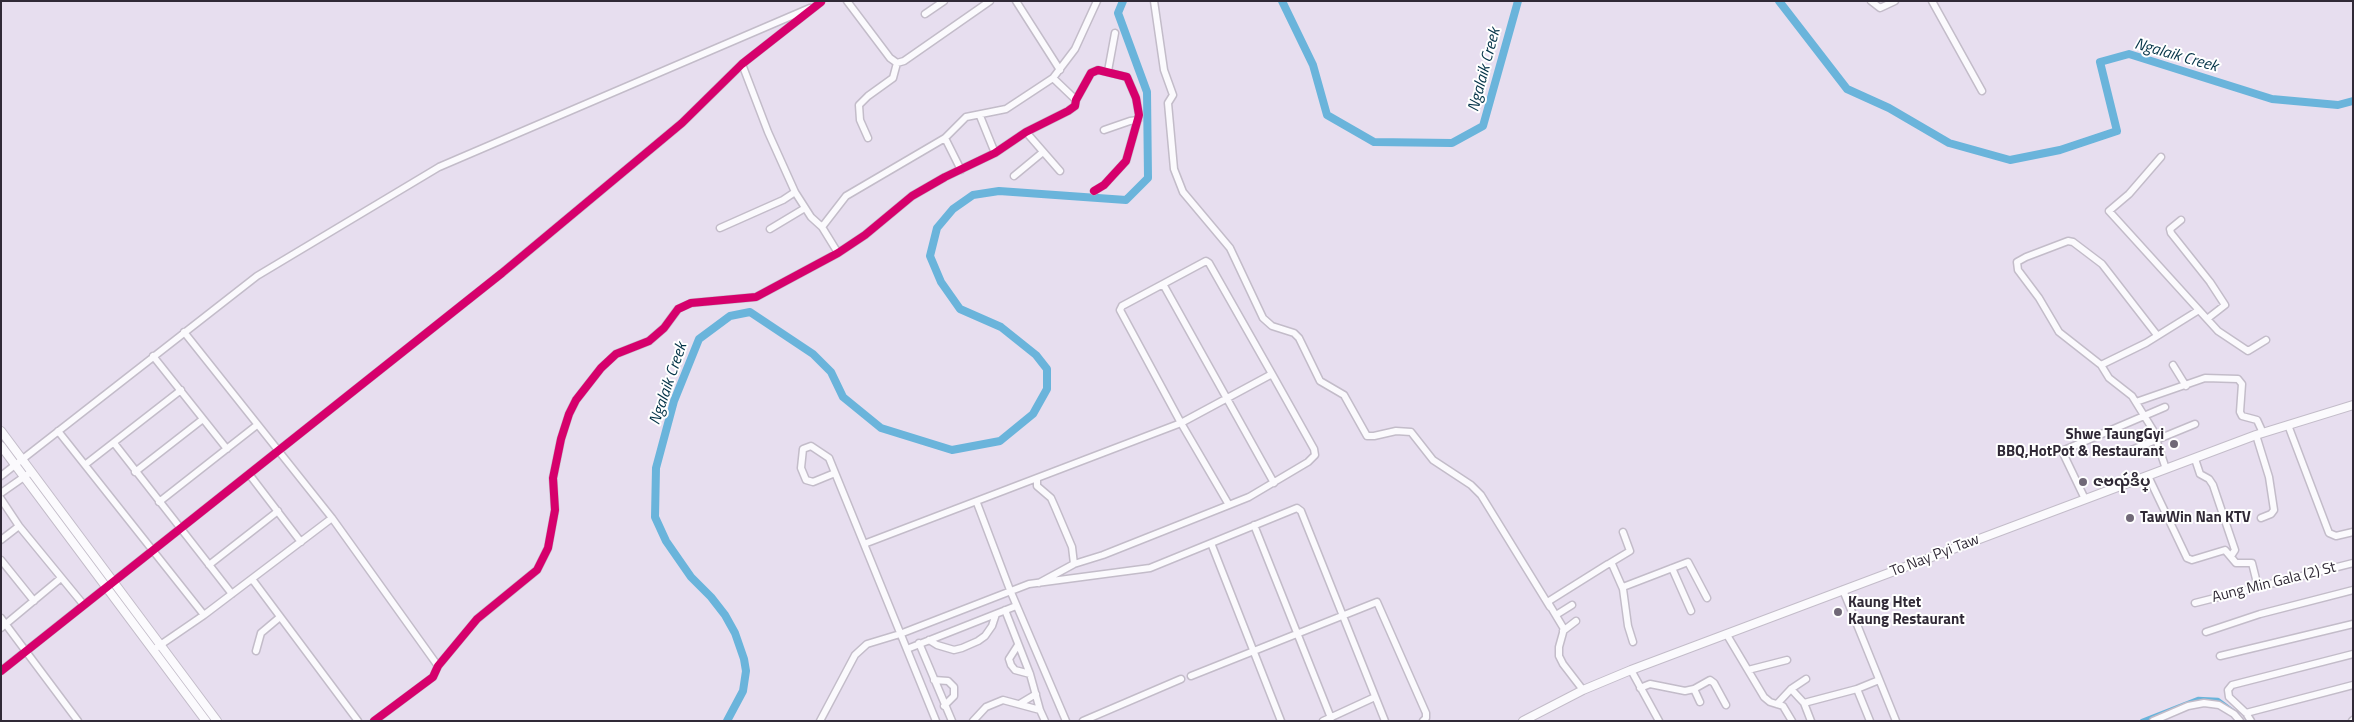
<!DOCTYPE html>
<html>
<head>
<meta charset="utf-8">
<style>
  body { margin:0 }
  #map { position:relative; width:2354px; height:722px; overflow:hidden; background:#e7deef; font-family:"Titillium Web",sans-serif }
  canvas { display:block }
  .frame { position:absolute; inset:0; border:2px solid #302936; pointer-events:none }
</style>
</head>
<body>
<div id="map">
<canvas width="2354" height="722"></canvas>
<div class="frame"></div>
</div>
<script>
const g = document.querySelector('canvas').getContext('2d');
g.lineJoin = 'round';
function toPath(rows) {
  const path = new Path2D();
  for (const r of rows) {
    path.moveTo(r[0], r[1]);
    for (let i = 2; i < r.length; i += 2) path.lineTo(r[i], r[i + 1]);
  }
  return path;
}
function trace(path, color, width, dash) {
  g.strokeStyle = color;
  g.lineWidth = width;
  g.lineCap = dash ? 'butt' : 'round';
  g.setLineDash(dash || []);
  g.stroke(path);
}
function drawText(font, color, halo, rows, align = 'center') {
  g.font = font + ' "Titillium Web","Noto Sans Myanmar",sans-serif';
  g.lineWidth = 4;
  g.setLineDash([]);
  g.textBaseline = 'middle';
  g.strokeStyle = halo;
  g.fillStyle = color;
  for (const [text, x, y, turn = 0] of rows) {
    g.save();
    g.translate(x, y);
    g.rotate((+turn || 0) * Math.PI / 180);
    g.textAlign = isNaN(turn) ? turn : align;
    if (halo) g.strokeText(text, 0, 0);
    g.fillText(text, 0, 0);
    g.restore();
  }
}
const canal = toPath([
  [2142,721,2198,699,2218,700,2237,714]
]);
const river = toPath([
  [1282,1,1313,65,1327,115,1374,142,1452,143,1483,126,1518,1],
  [1779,1,1847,89,1889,108,1949,143,2010,160,2060,150,2117,131,2100,62,2129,54,2272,99,2338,105,2353,101],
  [727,721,743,691,746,671,744,659,735,633,725,615,711,597,691,577,666,541,655,517,656,468,674,401,699,339,730,316,750,312,813,354,831,372,843,397,881,428,952,450,1000,441,1033,414,1047,389,1047,369,1036,355,1001,327,960,309,941,282,930,256,937,228,953,209,973,195,999,191,1126,200,1148,178,1147,92,1118,13,1123,1]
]);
const minor = toPath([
  [847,1,890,58,897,63,904,61,990,1],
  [1016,1,1060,70],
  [1154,1,1164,70,1173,95,1168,103,1174,169,1183,192,1230,248,1263,318,1272,326,1294,333,1299,338,1320,381,1344,395,1367,436,1374,436,1396,431,1411,432,1433,460,1471,485,1481,495,1550,607],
  [1871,1,1880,8,1895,1],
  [1932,1,1982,91],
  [925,14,944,1],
  [742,64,768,132,795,192,811,217,822,227],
  [1108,71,1115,33],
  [1053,78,1076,100],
  [980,116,995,153],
  [1104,130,1130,121,1138,120],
  [1026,132,1060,171],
  [868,138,860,120,859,105,868,96,893,78,897,63],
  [945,138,961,170],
  [2161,157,2129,194,2109,211,2218,331,2248,351,2266,340],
  [1014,176,1043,152],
  [2181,220,2170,229,2171,233,2210,282,2225,305,2207,319],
  [720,228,783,200,795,192],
  [770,229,805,208],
  [838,253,822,227,846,196,945,138,966,117,1006,109,1053,78,1075,49,1097,1],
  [1163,284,1274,483],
  [184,332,332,518,438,666],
  [2157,335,2102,264,2073,242,2068,241,2026,257,2017,262,2018,270,2039,298,2059,332,2101,365,2109,378,2132,396,2153,430,2166,469],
  [153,356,227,449],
  [2101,365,2146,343,2199,310],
  [2173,365,2186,386],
  [2136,402,2205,378,2238,379,2242,384,2240,412,2242,416,2257,420,2263,433],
  [2288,425,2329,533,2336,536,2353,532],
  [58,431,204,615],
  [2256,435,2269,477,2274,510,2271,514,2261,518],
  [114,443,232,594],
  [2129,451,2195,424],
  [2195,459,2200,474,2209,479,2213,485,2235,550,2231,556],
  [86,464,181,390],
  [135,472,203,419],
  [835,473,813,482,806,480,801,468,803,449,811,446,829,458,936,721],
  [249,474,301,542],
  [1,476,257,276,439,167,810,8],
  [2148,476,2187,558,2192,560,2225,550,2236,563,2252,563,2258,587],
  [1037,480,1037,486,1051,498,1055,507,1072,547,1074,564],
  [1,493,31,472],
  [1,499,19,526,83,604],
  [2085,499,2062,451,2165,407],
  [159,502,257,425],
  [977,503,1010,590],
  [1254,525,1331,718],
  [1,540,19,526],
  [1211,543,1281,721],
  [864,544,1181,423,1272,374],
  [1,560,34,601],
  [1610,563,1630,551,1623,532],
  [209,565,278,511],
  [1672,568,1691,611],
  [252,579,358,721],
  [1039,583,1074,564,1103,555,1229,505,1249,497,1308,462,1315,455,1314,449,1272,374,1209,263,1206,261,1122,306,1120,310,1181,423,1229,505],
  [1623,587,1688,562,1707,598],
  [1010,590,1066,721],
  [1843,590,1896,721],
  [2195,603,2353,563],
  [1005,610,1030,674,1040,710],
  [1556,615,1572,605],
  [1,618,78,721],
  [1,628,61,578],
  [1563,631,1576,621],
  [2206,632,2260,614,2353,590],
  [1727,635,1764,697,1770,702,1783,706,1792,721],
  [929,640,937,645,954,650,962,648,978,641,985,636,992,626,996,614],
  [919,643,952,721],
  [1018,645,1009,659,1011,665,1015,670,1030,674],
  [907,649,1016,606],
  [153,650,204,615,332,518],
  [256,651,261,633,280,617],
  [2220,656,2353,624],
  [1631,670,1659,721],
  [1748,670,1787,660],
  [1,671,502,273,682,123,742,64,821,2],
  [1191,676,1377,602,1426,713,1426,718,1423,721],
  [934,680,948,681,954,687,954,696,944,706],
  [1640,688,1650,684,1685,691,1694,689,1710,680,1714,683,1726,705],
  [1694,689,1700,702],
  [1791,689,1804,703,1811,721],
  [1857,689,1870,721],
  [1583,690,1563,664,1559,656,1559,647,1564,629,1549,604,1549,601,1608,564,1612,564,1623,589,1628,626,1633,642],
  [1021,703,1036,694],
  [1804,703,1857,689,1879,680],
  [1777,704,1791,689,1806,679],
  [2246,713,2353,685],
  [374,721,433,677,438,666,477,619,537,570,548,548,555,510,553,478,561,439,569,414,576,400,601,368,616,354,649,341,664,328,678,309,691,303,756,297,838,253,865,235,912,196,945,177,995,153,1026,132,1068,111,1075,106,1076,100,1091,73,1098,70,1127,77,1136,98,1139,115,1126,161,1104,185,1094,191],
  [820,721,855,655,867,644,900,634,1029,584,1150,568,1297,508,1301,511,1385,721],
  [973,721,986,707,1003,700,1040,710,1045,721],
  [1083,721,1181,679],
  [1323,721,1375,697],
  [2153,721,2188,706,2204,703,2219,705,2234,714,2240,721],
  [2251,721,2246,713,2229,697,2228,690,2232,685,2353,654],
  [2352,721,2353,720]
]);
const major = toPath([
  [1,431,217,721],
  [1,446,206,721],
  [1523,721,1583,690,1631,670,2256,435,2353,405]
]);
const cycleway = toPath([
  [1,671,502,273,682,123,742,64,821,2],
  [374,721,433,677,438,666,477,619,537,570,548,548,555,510,553,478,561,439,569,414,576,400,601,368,616,354,649,341,664,328,678,309,691,303,756,297,838,253,865,235,912,196,945,177,995,153,1026,132,1068,111,1075,106,1076,100,1091,73,1098,70,1127,77,1136,98,1139,115,1126,161,1104,185,1094,191]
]);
const markers = [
  [2174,444,5,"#706877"],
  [2083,482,5,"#706877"],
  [2130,518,5,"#706877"],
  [1838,612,5,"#706877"]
];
const poiNames = [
  ["Shwe TaungGyi",2164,435,"right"],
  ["BBQ,HotPot & Restaurant",2164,452,"right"],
  ["ဇဗၺဴဒိပ္",2093,482],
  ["TawWin Nan KTV",2140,518],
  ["Kaung Htet",1848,603],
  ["Kaung Restaurant",1848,620]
];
const streetNames = [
  ["To Nay Pyi Taw",1935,556,-21],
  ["Aung Min Gala (2) St",2274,583,-14]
];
const waterNames = [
  ["Ngalaik Creek",2176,56,16],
  ["Ngalaik Creek",1485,70,-75],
  ["Ngalaik Creek",669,384,-71]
];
trace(canal, '#6ab4db', 4.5);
trace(river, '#6ab4db', 8);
trace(minor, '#c3bcc9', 9);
trace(major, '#c3bcc9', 10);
trace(minor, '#fbfafd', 6);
trace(major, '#fbfafd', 8);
trace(cycleway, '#d6006c', 8);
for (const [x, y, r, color] of markers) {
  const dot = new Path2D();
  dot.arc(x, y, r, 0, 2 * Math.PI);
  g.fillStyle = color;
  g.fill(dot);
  trace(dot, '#fff', 2);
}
drawText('bold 15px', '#302936', '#fff', poiNames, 'left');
drawText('15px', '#302936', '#fff', streetNames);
drawText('italic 16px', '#033347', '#fff', waterNames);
</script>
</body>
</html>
